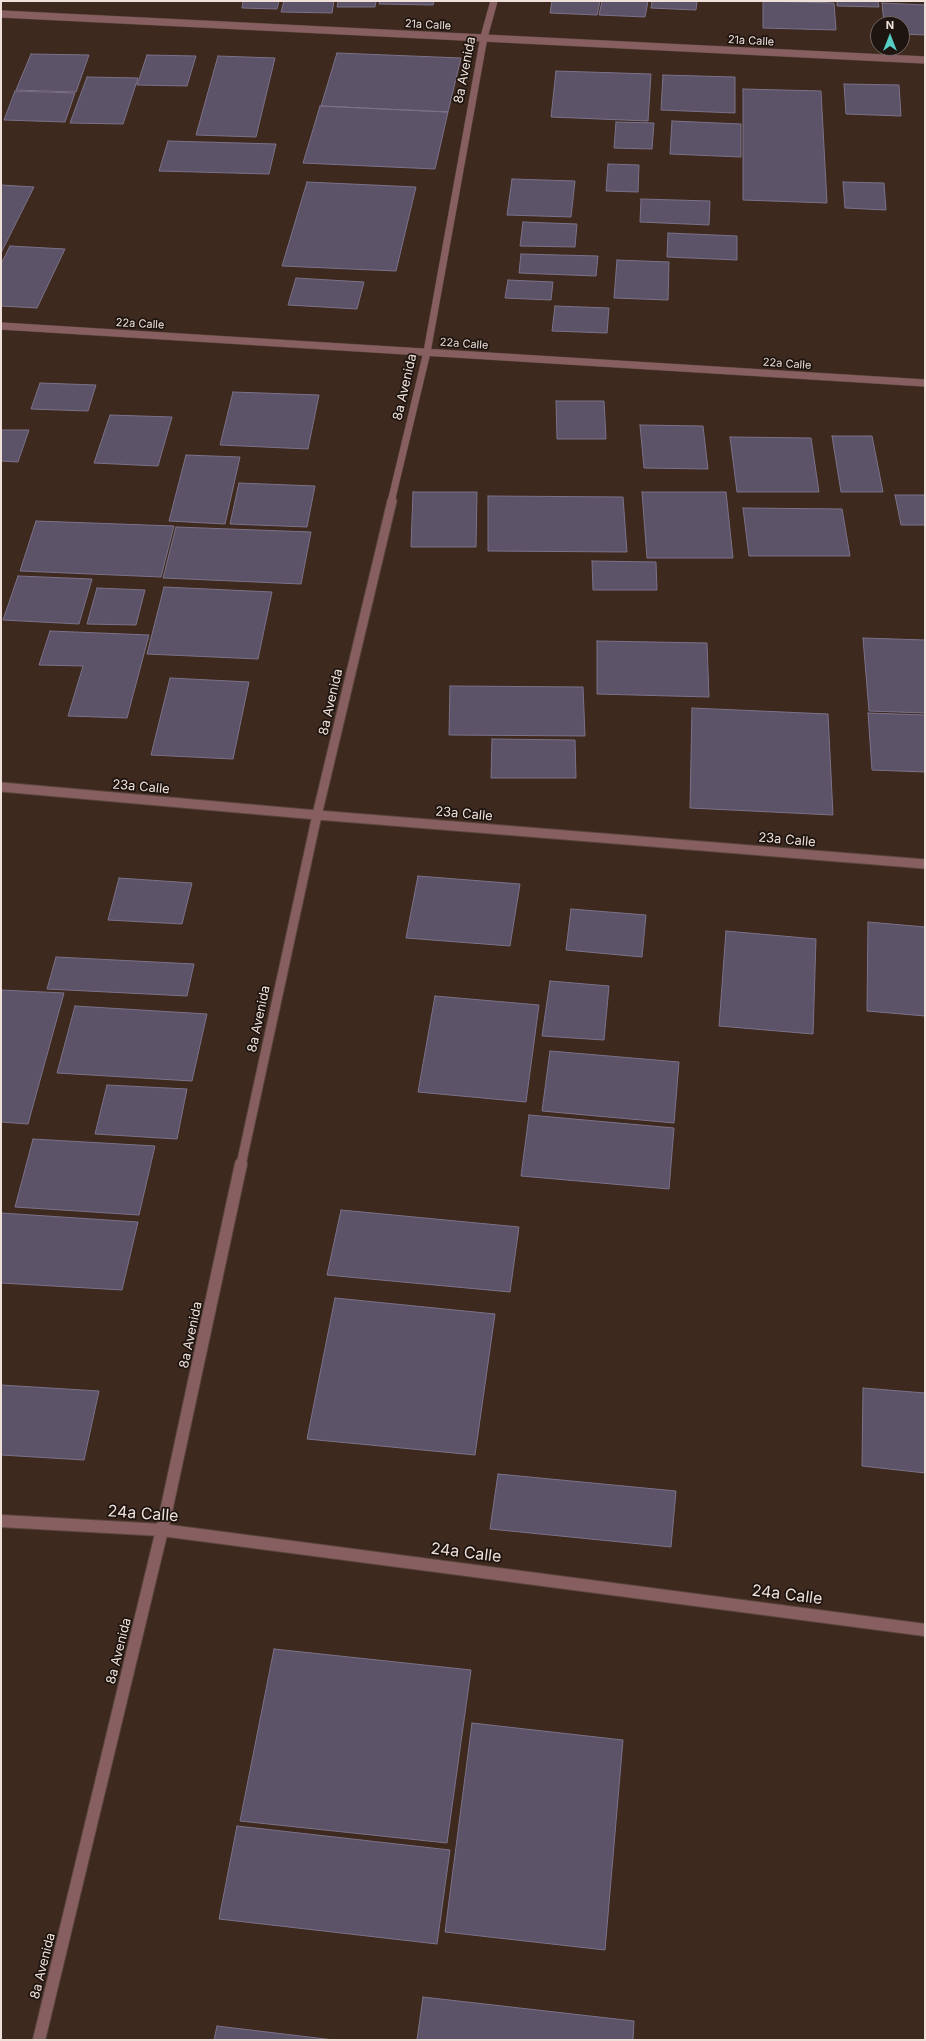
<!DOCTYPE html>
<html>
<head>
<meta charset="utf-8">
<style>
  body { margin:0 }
  #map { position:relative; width:926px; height:2041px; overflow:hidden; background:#3e291f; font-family:Inter,sans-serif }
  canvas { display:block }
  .frame { position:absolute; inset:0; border:2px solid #efe1da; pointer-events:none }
  .north { position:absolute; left:870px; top:16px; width:40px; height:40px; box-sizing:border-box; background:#1e1410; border:1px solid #726661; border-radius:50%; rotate:0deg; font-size:11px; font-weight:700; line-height:16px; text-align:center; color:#efe1da }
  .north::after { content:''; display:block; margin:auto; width:14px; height:18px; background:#55cec5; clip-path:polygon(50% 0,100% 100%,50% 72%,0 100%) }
</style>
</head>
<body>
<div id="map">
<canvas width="926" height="2041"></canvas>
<div class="frame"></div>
<div class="north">N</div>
</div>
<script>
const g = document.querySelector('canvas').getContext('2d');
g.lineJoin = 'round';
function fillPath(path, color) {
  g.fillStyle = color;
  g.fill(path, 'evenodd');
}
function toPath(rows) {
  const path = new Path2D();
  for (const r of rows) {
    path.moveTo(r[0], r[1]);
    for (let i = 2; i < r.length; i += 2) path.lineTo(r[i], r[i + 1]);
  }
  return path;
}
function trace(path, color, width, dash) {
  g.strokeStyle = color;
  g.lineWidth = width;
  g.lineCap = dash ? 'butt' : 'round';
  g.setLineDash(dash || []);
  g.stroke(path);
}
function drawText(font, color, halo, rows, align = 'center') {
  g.font = font + ' Inter,sans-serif';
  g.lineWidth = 3.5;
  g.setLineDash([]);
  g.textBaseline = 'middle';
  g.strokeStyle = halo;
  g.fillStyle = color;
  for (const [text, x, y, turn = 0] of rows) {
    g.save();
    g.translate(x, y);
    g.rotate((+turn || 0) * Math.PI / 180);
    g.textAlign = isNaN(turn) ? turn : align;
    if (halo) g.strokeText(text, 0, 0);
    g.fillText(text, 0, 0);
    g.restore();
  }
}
const building = toPath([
  [243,1,279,1,277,9,242,8,243,1],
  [284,1,334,1,332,13,281,12,284,1],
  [338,1,376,1,375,7,337,7,338,1],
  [380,1,434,1,433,5,379,4,380,1],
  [552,1,600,1,597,15,550,13,552,1],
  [602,1,648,1,645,17,599,15,602,1],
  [652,1,697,1,696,10,651,8,652,1],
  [763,1,834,3,836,30,763,28,763,1],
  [837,1,878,1,879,7,837,6,837,1],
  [882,3,925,5,925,35,902,34,902,24,884,24,882,3],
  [337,53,461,58,448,112,321,106,337,53],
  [31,54,89,55,76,92,16,90,31,54],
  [147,55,196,56,187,86,137,85,147,55],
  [218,56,275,58,256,137,196,135,218,56],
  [556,71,651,74,648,121,551,117,556,71],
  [663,75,735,77,735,113,661,110,663,75],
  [87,77,138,78,123,124,70,123,87,77],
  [844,84,899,85,901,116,846,114,844,84],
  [743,89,821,91,827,203,743,200,743,89],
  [15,91,75,93,65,122,4,120,15,91],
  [320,106,448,112,435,169,303,163,320,106],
  [672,121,741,124,741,157,670,154,672,121],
  [616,122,654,123,652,149,614,148,616,122],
  [168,141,276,144,269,174,159,171,168,141],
  [608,164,639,165,638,192,606,191,608,164],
  [512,179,575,181,571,217,507,215,512,179],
  [307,182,416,187,396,271,282,266,307,182],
  [843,182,884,183,886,210,845,208,843,182],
  [1,185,34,187,1,253,1,185],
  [641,199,710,201,709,225,640,222,641,199],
  [523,222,577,224,575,247,520,246,523,222],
  [668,233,737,236,737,260,667,257,668,233],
  [10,246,65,249,37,308,1,306,1,264,10,246],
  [521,254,598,256,596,276,519,273,521,254],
  [617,260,669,262,668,300,614,298,617,260],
  [296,278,364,282,357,309,288,305,296,278],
  [508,280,553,282,551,300,505,298,508,280],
  [555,306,609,308,607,333,552,331,555,306],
  [40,383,96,385,88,411,31,409,40,383],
  [233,392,319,395,308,449,220,445,233,392],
  [556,401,604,401,606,439,557,439,556,401],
  [110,415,172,417,158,466,94,463,110,415],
  [640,425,703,426,708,469,644,468,640,425],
  [1,430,29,430,18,462,1,461,1,430],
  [832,436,872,436,883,492,841,492,832,436],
  [730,437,811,438,819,492,737,492,730,437],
  [186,455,240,457,225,524,169,521,186,455],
  [239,483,315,486,307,527,230,524,239,483],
  [413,492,477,492,476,547,411,547,413,492],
  [642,492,726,492,733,558,647,558,642,492],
  [895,495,925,495,925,525,901,525,895,495],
  [488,496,623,497,627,552,488,551,488,496],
  [743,508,842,509,850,556,749,556,743,508],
  [36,521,174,526,161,577,20,571,36,521],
  [176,527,311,532,301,584,163,578,176,527],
  [592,561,656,562,657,590,593,590,592,561],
  [18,576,92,579,79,624,3,620,18,576],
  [164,587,272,592,258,659,147,654,164,587],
  [97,588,145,590,136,625,87,624,97,588],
  [50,631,149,635,127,718,68,716,83,666,39,665,50,631],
  [863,638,925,640,925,713,869,711,863,638],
  [597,641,707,643,709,697,597,694,597,641],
  [170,678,249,682,233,759,151,755,170,678],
  [450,686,583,687,585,736,449,735,450,686],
  [692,708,828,714,833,815,690,808,692,708],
  [868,713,925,715,925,772,872,770,868,713],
  [492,739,575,740,576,778,491,778,492,739],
  [418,876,520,884,510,946,406,938,418,876],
  [119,878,192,883,182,924,108,920,119,878],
  [571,909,646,915,642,957,566,950,571,909],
  [868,922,925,927,925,1016,867,1011,868,922],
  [726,931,816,939,813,1034,719,1026,726,931],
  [56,957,194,964,187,996,47,989,56,957],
  [550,981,609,986,604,1040,542,1036,550,981],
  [1,990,64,993,28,1124,1,1122,1,990],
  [435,996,539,1005,526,1102,418,1092,435,996],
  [75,1006,207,1014,192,1081,57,1073,75,1006],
  [550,1051,679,1062,674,1123,542,1111,550,1051],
  [107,1085,187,1089,177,1139,95,1134,107,1085],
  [529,1115,674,1128,669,1189,521,1176,529,1115],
  [33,1139,155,1146,139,1215,15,1207,33,1139],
  [341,1210,519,1227,510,1292,327,1275,341,1210],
  [1,1213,138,1222,122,1290,1,1283,1,1213],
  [335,1298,495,1314,475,1455,307,1439,335,1298],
  [1,1385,99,1391,84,1460,1,1455,1,1385],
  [863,1388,925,1393,925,1473,862,1466,863,1388],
  [498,1474,676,1491,671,1547,490,1529,498,1474],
  [274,1649,471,1670,447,1843,240,1821,274,1649],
  [472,1723,623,1740,605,1950,445,1932,472,1723],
  [237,1826,450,1850,437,1944,219,1919,237,1826],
  [423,1997,634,2021,633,2040,417,2040,423,1997],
  [217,2026,334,2040,214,2040,217,2026]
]);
const streetFar2 = toPath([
  [1,14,925,60],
  [1,326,925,383],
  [391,502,427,352,484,37,494,1]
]);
const streetFar1 = toPath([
  [1,787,317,815,925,864],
  [241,1165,317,815,392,501]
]);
const street = toPath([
  [1,1521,162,1530,925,1630],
  [39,2040,162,1530,241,1164]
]);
const farStreetnames = [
  ["21a Calle",428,25,3],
  ["21a Calle",751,41,3],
  ["22a Calle",140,324,3],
  ["22a Calle",464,344,4],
  ["22a Calle",787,364,4]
];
const streetNames = [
  ["8a Avenida",465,70,-79],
  ["8a Avenida",405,387,-77],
  ["8a Avenida",331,702,-77],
  ["23a Calle",141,787,5],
  ["23a Calle",464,814,5],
  ["23a Calle",787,840,5],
  ["8a Avenida",259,1019,-78],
  ["8a Avenida",191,1335,-78],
  ["8a Avenida",119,1651,-76],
  ["8a Avenida",43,1966,-76]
];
const nearStreetnames = [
  ["24a Calle",143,1514,4],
  ["24a Calle",466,1553,7],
  ["24a Calle",787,1595,7]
];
fillPath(building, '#5c5369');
trace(building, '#7b7289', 1);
trace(streetFar2, '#5a463d', 8);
trace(streetFar1, '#5a463d', 11);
trace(street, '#5a463d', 14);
trace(streetFar2, '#885f61', 7);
trace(streetFar1, '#885f61', 9);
trace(street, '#885f61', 12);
drawText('11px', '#efe1da', '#1e1410', farStreetnames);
drawText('13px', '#efe1da', '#1e1410', streetNames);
drawText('16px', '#efe1da', '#1e1410', nearStreetnames);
</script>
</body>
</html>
